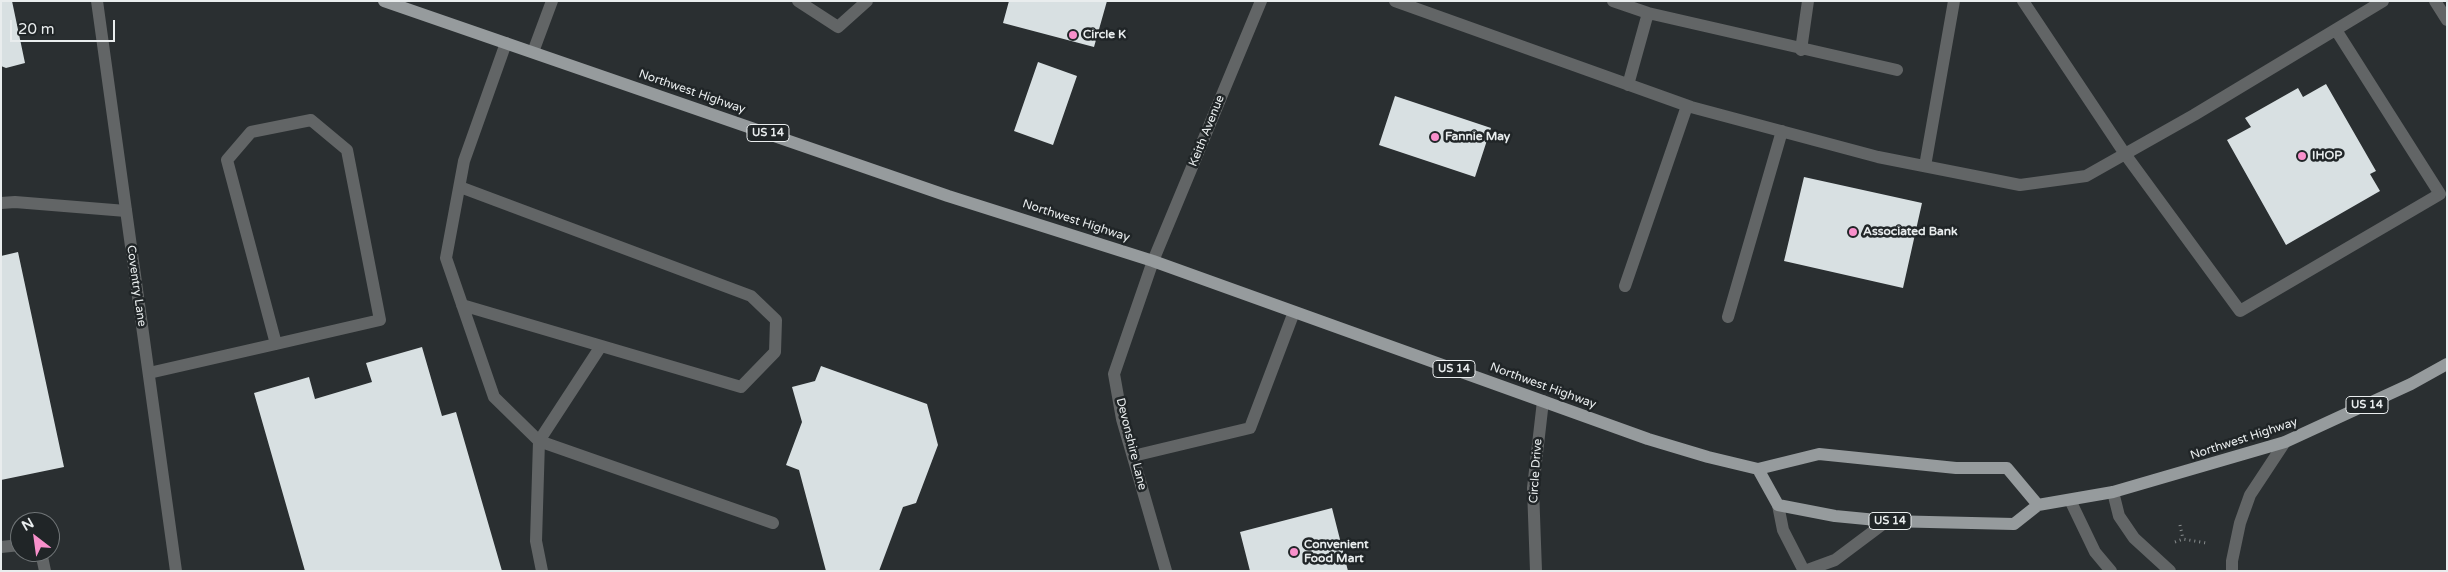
<!DOCTYPE html>
<html>
<head>
<meta charset="utf-8">
<style>
  body { margin:0 }
  #map { position:relative; width:2448px; height:572px; overflow:hidden; background:#2a2f31; font-family:"Varela Round",sans-serif }
  canvas { display:block }
  .frame { position:absolute; inset:0; border:2px solid #e9edee; pointer-events:none }
  .north { position:absolute; left:10px; top:512px; width:50px; height:50px; box-sizing:border-box; background:#202527; border:1px solid #707577; border-radius:50%; rotate:330deg; font-size:14px; font-weight:700; line-height:20px; text-align:center; color:#e9edee }
  .north::after { content:''; display:block; margin:auto; width:18px; height:22px; background:#f890cb; clip-path:polygon(50% 0,100% 100%,50% 72%,0 100%) }
  .scale { position:absolute; left:10px; top:20px; width:105px; height:22px; box-sizing:border-box; border:2px solid #e9edee; border-top:0; padding-left:6px; font-size:15px; line-height:18px; white-space:nowrap; color:#e9edee; -webkit-text-stroke:4px #202527; paint-order:stroke }
</style>
</head>
<body>
<div id="map">
<canvas width="2448" height="572"></canvas>
<div class="frame"></div>
<div class="north">N</div>
<div class="scale">20 m</div>
</div>
<script>
const g = document.querySelector('canvas').getContext('2d');
g.lineJoin = 'round';
function fillPath(path, color) {
  g.fillStyle = color;
  g.fill(path, 'evenodd');
}
function toPath(rows) {
  const path = new Path2D();
  for (const r of rows) {
    path.moveTo(r[0], r[1]);
    for (let i = 2; i < r.length; i += 2) path.lineTo(r[i], r[i + 1]);
  }
  return path;
}
function trace(path, color, width, dash) {
  g.strokeStyle = color;
  g.lineWidth = width;
  g.lineCap = dash ? 'butt' : 'round';
  g.setLineDash(dash || []);
  g.stroke(path);
}
function drawText(font, color, halo, rows, align = 'center') {
  g.font = font + ' "Varela Round",sans-serif';
  g.lineWidth = 5;
  g.setLineDash([]);
  g.textBaseline = 'middle';
  g.strokeStyle = halo;
  g.fillStyle = color;
  for (const [text, x, y, turn = 0] of rows) {
    g.save();
    g.translate(x, y);
    g.rotate((+turn || 0) * Math.PI / 180);
    g.textAlign = isNaN(turn) ? turn : align;
    if (halo) g.strokeText(text, 0, 0);
    g.fillText(text, 0, 0);
    g.restore();
  }
}
const building = toPath([
  [1,1,12,1,25,63,6,68,1,66],
  [1009,1,1107,1,1094,47,1003,23],
  [1038,62,1077,76,1053,145,1014,131],
  [2326,84,2376,171,2370,174,2380,191,2286,245,2227,140,2251,127,2245,118,2298,88,2303,97],
  [1395,96,1491,128,1475,177,1379,145],
  [1804,177,1922,203,1903,288,1784,261],
  [18,252,64,467,1,480,1,256],
  [422,347,442,416,456,412,502,571,305,571,254,393,309,377,315,399,372,382,366,363],
  [821,366,927,404,938,445,916,503,903,507,879,571,826,571,799,470,786,465,802,422,792,387,815,381],
  [1332,508,1348,571,1250,571,1240,532]
]);
const path = toPath([
  [2180,525,2183,539],
  [2175,542,2183,539,2206,543]
]);
const service = toPath([
  [798,1,838,27,867,1],
  [1395,1,1691,107,1878,157,2020,185,2086,176,2194,115,2383,1],
  [1613,1,1648,13,1897,70],
  [2023,1,2125,154,2240,311,2440,194,2336,30],
  [2435,1,2447,20],
  [506,43,464,161,446,258,494,397,539,441,536,541,542,571],
  [1801,50,1808,1],
  [533,52,552,1],
  [1628,85,1648,13],
  [1925,166,1954,1],
  [460,187,751,296,776,320,775,352,741,387,462,305],
  [1,203,15,202,126,211],
  [1625,286,1687,106],
  [1728,317,1782,131],
  [601,346,539,441,773,523],
  [149,373,276,344,380,320,347,150,311,120,251,132,227,160,276,344],
  [1133,456,1250,428,1294,312],
  [1778,505,1783,530,1804,571],
  [1,547,20,545],
  [41,552,45,571],
  [1805,571,1835,560,1887,521]
]);
const minor = toPath([
  [97,1,176,571],
  [1166,571,1122,419,1114,374,1153,261,1261,1],
  [1536,571,1533,488,1543,401]
]);
const tertiary = toPath([
  [2113,492,2119,516,2134,538,2170,571],
  [2070,500,2095,552,2111,571],
  [2232,571,2232,561,2240,523,2250,495,2285,442]
]);
const primary = toPath([
  [384,1,948,196,1153,261,1648,439,1708,457,1758,469,1819,454,1956,468,2007,468,2038,505],
  [1758,469,1778,505,1835,516,1887,521,2014,524,2038,505,2113,492,2285,442,2411,384,2447,364]
]);
const markers = [
  [1073,35,5,"#f890cb"],
  [1435,137,5,"#f890cb"],
  [2302,156,5,"#f890cb"],
  [1853,232,5,"#f890cb"],
  [1294,552,5,"#f890cb"]
];
const shields = [
  [768,133,42],
  [1454,369,42],
  [2367,405,42],
  [1890,521,42]
];
const shieldNames = [
  ["US 14",768,133],
  ["US 14",1454,369],
  ["US 14",2367,405],
  ["US 14",1890,521]
];
const poiNames = [
  ["Circle K",1083,35],
  ["Fannie May",1445,137],
  ["IHOP",2312,156],
  ["Associated Bank",1863,232],
  ["Convenient",1304,545],
  ["Food Mart",1304,559]
];
const streetNames = [
  ["Northwest Highway",692,92,19],
  ["Keith Avenue",1207,131,-68],
  ["Northwest Highway",1076,221,18],
  ["Coventry Lane",136,286,82],
  ["Northwest Highway",1543,386,20],
  ["Northwest Highway",2244,439,-18],
  ["Devonshire Lane",1131,444,76],
  ["Circle Drive",1536,471,-86]
];
fillPath(building, '#d8e0e2');
trace(path, '#888d8e', 3, [1, 4]);
trace(service, '#626566', 12);
trace(minor, '#626566', 12);
trace(tertiary, '#626566', 12);
trace(primary, '#969b9d', 12);
for (const [x, y, r, color] of markers) {
  const dot = new Path2D();
  dot.arc(x, y, r, 0, 2 * Math.PI);
  g.fillStyle = color;
  g.fill(dot);
  trace(dot, '#202527', 2);
}
for (const [x, y, w] of shields) {
  const box = new Path2D();
  box.roundRect(x - w / 2, y - 8.5, w, 17, 4);
  g.fillStyle = '#202527';
  g.fill(box);
  trace(box, '#e9edee', 1);
}
drawText('bold 11px', '#e9edee', null, shieldNames);
drawText('bold 12px', '#e9edee', '#202527', poiNames, 'left');
drawText('12px', '#e9edee', '#202527', streetNames);
</script>
</body>
</html>
